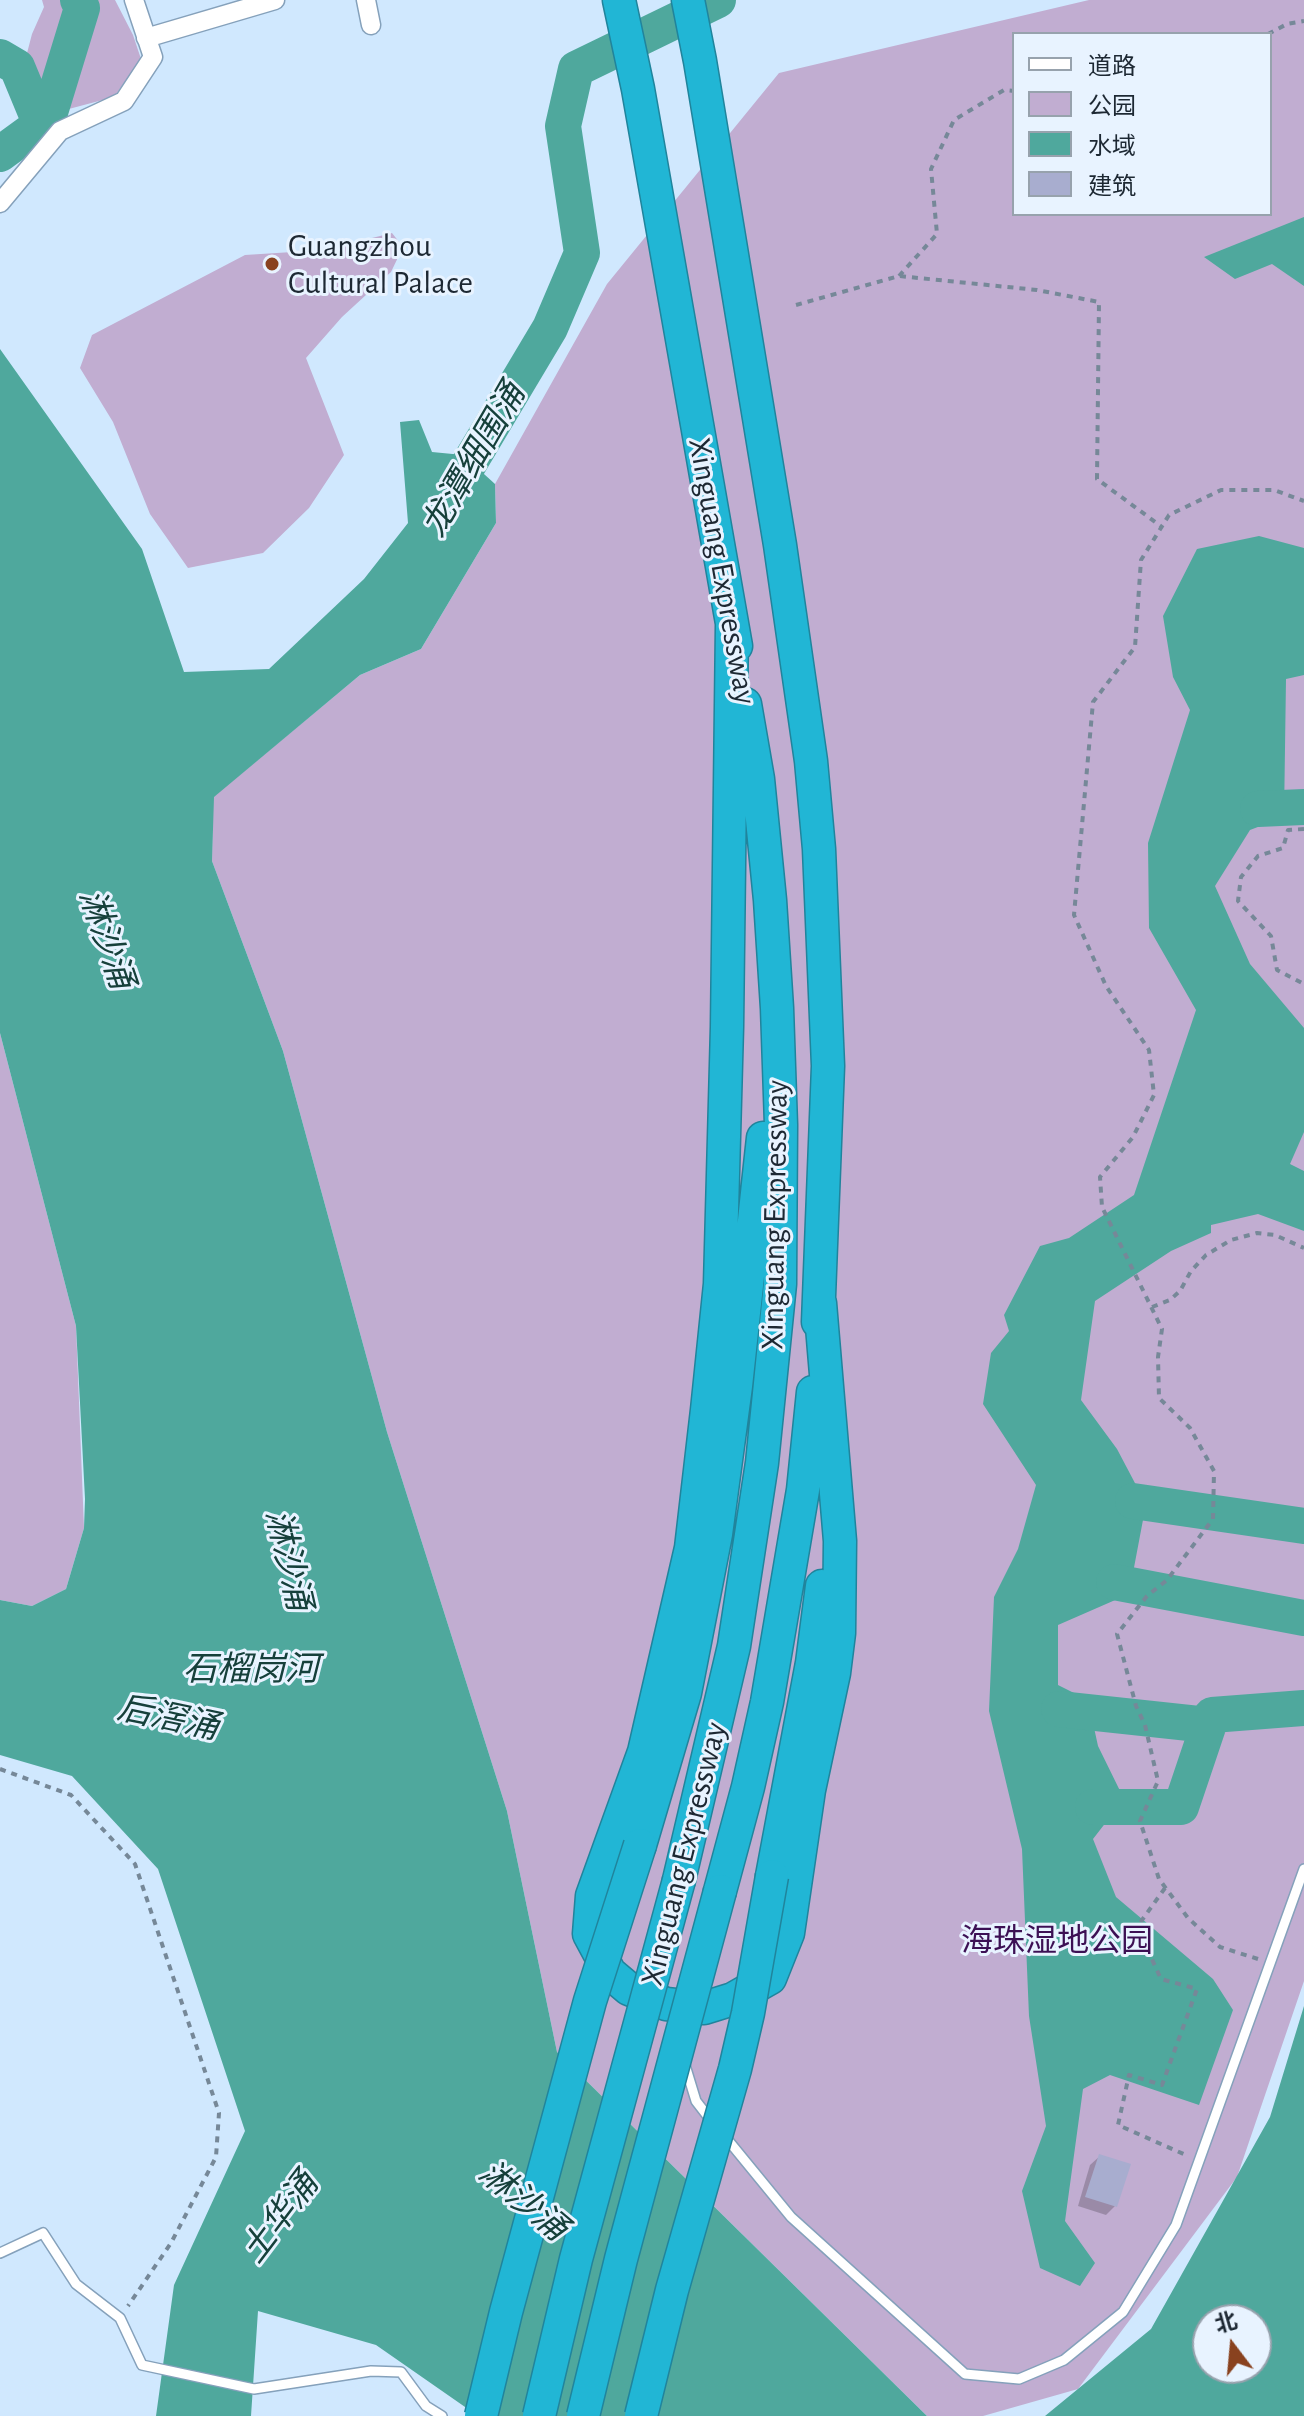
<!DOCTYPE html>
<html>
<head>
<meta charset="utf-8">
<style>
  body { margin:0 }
  #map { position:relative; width:1304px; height:2416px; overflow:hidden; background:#d0e8fe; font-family:"Alegreya Sans","Noto Sans SC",sans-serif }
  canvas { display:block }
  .legend { position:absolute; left:1012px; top:32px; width:260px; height:184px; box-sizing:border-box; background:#e8f3ff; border:2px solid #97a2ad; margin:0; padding:10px 14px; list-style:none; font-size:24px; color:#1d2833 }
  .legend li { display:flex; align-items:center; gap:16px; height:40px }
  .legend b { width:40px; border:2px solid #97a2ad }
  .north { position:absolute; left:1192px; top:2304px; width:80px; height:80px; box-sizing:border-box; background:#e8f3ff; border:2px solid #97a2ad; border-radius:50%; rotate:344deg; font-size:22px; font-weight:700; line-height:32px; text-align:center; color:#1d2833 }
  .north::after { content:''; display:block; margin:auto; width:28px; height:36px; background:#89421f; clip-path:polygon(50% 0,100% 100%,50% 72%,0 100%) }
</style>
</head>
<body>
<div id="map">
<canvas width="1304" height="2416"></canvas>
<ul class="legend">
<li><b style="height:10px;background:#fff"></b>道路</li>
<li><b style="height:22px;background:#c1add1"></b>公园</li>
<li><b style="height:22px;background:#4fa89d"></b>水域</li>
<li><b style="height:22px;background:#a8adcf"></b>建筑</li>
</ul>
<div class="north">北</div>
</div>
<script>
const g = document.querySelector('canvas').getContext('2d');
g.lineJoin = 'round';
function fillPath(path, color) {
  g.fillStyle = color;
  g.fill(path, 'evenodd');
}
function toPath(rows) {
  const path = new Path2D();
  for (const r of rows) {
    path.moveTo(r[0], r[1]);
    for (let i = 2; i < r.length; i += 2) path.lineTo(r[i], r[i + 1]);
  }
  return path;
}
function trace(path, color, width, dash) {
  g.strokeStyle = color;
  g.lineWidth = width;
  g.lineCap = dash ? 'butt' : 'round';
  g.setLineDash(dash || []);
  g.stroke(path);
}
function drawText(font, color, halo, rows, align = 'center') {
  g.font = font + ' "Alegreya Sans","Noto Sans SC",sans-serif';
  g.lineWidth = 6;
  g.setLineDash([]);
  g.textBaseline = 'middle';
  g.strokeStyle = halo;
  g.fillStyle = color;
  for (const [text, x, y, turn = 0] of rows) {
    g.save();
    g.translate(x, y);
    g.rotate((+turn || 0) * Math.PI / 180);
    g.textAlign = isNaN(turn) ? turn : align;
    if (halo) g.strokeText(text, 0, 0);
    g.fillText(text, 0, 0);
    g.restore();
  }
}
const green = toPath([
  [42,0,115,0,133,35,141,59,114,97,65,110,39,76,26,57,32,34,44,7],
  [1089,0,1304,0,1304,1981,1237,2177,1078,2389,983,2416,927,2416,557,2052,507,1811,387,1432,283,1051,212,861,213,797,360,675,421,649,496,523,495,484,607,284,779,73],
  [1014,34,1270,34,1270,214,1014,214],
  [392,233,403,247,391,272,342,317,306,358,344,455,309,508,263,553,188,568,150,514,113,422,80,368,92,335,245,255,324,250],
  [0,1033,76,1326,84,1528,66,1589,32,1606,0,1600]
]);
const water = toPath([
  [1304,217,1304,286,1272,264,1235,279,1204,257],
  [0,349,142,549,184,672,269,669,364,579,408,523,400,422,419,420,432,452,463,455,495,484,496,523,421,649,360,675,214,797,212,861,283,1051,387,1432,507,1811,557,2052,927,2416,478,2416,376,2345,258,2311,251,2416,156,2416,174,2285,245,2131,158,1869,72,1776,0,1755,0,1600,32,1606,66,1589,84,1528,85,1499,76,1326,0,1033],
  [1259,536,1304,548,1304,675,1286,679,1284,817,1250,830,1215,886,1250,964,1304,1028,1304,1132,1290,1164,1304,1171,1304,1231,1258,1214,1211,1225,1211,1233,1171,1251,1095,1301,1081,1400,1117,1449,1146,1504,1129,1594,1058,1625,1058,1685,1088,1700,1098,1746,1124,1799,1093,1839,1116,1897,1213,1979,1233,2010,1199,2105,1110,2075,1083,2089,1065,2221,1095,2263,1080,2286,1040,2268,1022,2191,1046,2126,1029,2016,1022,1849,989,1711,994,1597,1018,1549,1036,1485,983,1404,991,1353,1009,1331,1004,1315,1040,1246,1069,1238,1134,1195,1196,1010,1149,928,1148,843,1190,710,1173,677,1163,616,1197,549],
  [1304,2006,1304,2416,1045,2416,1151,2329,1270,2117],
  [1208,2320,1256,2320,1256,2368,1208,2368]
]);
const shadow = toPath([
  [1100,2156,1115,2206,1106,2215,1078,2206,1090,2165]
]);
const river = toPath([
  [0,57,17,67,41,125],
  [0,154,48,119,82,8,78,0],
  [445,504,550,328,582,253,563,126,576,69,718,0],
  [1258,809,1304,807],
  [1133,1501,1304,1526],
  [1114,1582,1304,1618],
  [1059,1709,1208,1725],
  [1093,1807,1181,1807,1212,1715,1304,1708]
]);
const building = toPath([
  [1099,2154,1131,2164,1117,2207,1085,2197]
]);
const path = toPath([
  [1268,34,1287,24,1304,21],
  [899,276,937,234,931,169,954,120,1004,90,1014,91],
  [796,305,899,276,1037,290,1099,302,1097,479,1162,527],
  [1304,829,1288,830,1283,848,1258,856,1241,877,1238,901,1271,936,1277,970,1304,984],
  [1152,1307,1170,1300,1180,1291,1191,1271,1206,1255,1231,1240,1257,1233,1275,1235,1304,1248],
  [0,1769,71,1795,135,1864,219,2113,216,2157,171,2243,128,2306],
  [1165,1888,1137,1927,1161,1979,1197,1989,1162,2085,1129,2075,1118,2125,1188,2156],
  [1258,1959,1220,1947,1188,1918,1159,1879,1140,1821,1158,1781,1145,1725,1136,1706,1117,1634,1147,1596,1167,1580,1213,1519,1214,1471,1190,1428,1159,1398,1158,1357,1162,1329,1102,1207,1100,1177,1133,1137,1154,1095,1149,1050,1106,986,1074,915,1093,702,1135,647,1141,560,1169,515,1221,490,1274,490,1304,501]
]);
const lane = toPath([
  [685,2065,696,2101,713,2123],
  [723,2134,791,2217,965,2374,1019,2379,1064,2360,1123,2312,1176,2225,1304,1869],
  [0,2253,43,2233,76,2284,120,2318,142,2365,254,2389,371,2371,401,2372,426,2406,442,2416]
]);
const street = toPath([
  [366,0,371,25],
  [146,38,275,0],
  [0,203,60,131,124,101,153,57,134,0]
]);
const highway = toPath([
  [619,0,638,89,736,646],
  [688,0,700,61,780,545,811,761,819,849,828,1066,818,1322],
  [732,625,727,1027,720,1284,707,1410,691,1548,644,1752,592,1896,589,1934,610,1973,629,1989,666,2004,704,2008,733,1999,770,1978,788,1933,809,1790,834,1673,839,1633,840,1541,820,1303],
  [640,1845,685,1693,716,1534,736,1386,763,1138],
  [772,1876,812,1663,822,1586],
  [679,1880,734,1646,762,1463,780,1284,781,1125,777,1008,770,900,758,779,745,704],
  [720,1891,748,1787,767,1702,803,1490,813,1392]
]);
const highwayBridge = toPath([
  [481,2416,506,2312,590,2001,640,1845],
  [539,2416,576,2259,679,1880],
  [583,2416,621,2259,720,1891],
  [641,2416,672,2290,735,2069,748,2013,772,1876]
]);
const markers = [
  [272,264,8,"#89421f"]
];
const poiNames = [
  ["Guangzhou",288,246],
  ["Cultural Palace",288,283]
];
const streetNames = [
  ["Xinguang Expressway",722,571,80],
  ["Xinguang Expressway",775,1215,-89],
  ["Xinguang Expressway",684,1854,-76]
];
const parkNames = [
  ["海珠湿地公园",1057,1941]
];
const waterNames = [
  ["龙潭细围涌",474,460,-60],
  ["淋沙涌",106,939,71],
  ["淋沙涌",288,1560,77],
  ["石榴岗河",251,1670],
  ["后滘涌",168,1718,12],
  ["淋沙涌",523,2201,40],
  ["土华涌",280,2218,-53]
];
fillPath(green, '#c1add1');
fillPath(water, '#4fa89d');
fillPath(shadow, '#0003');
trace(river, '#4fa89d', 36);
fillPath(building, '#a8adcf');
trace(lane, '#85a1bb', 12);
trace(street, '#85a1bb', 21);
trace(highway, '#20849c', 35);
trace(path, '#768898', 4, [6, 6]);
trace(lane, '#fff', 9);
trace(street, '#fff', 18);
trace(highway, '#21b6d5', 32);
trace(highwayBridge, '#20849c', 35, []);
trace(highwayBridge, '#21b6d5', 32);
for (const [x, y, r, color] of markers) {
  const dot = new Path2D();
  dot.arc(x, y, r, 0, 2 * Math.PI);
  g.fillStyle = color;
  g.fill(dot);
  trace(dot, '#e8f3ff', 3);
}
drawText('32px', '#1d2833', '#e8f3ff', poiNames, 'left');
drawText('32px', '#1d2833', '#e8f3ff', streetNames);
drawText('32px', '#3c1054', '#e8f3ff', parkNames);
drawText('italic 34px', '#16403b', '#e8f3ff', waterNames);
</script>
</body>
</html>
